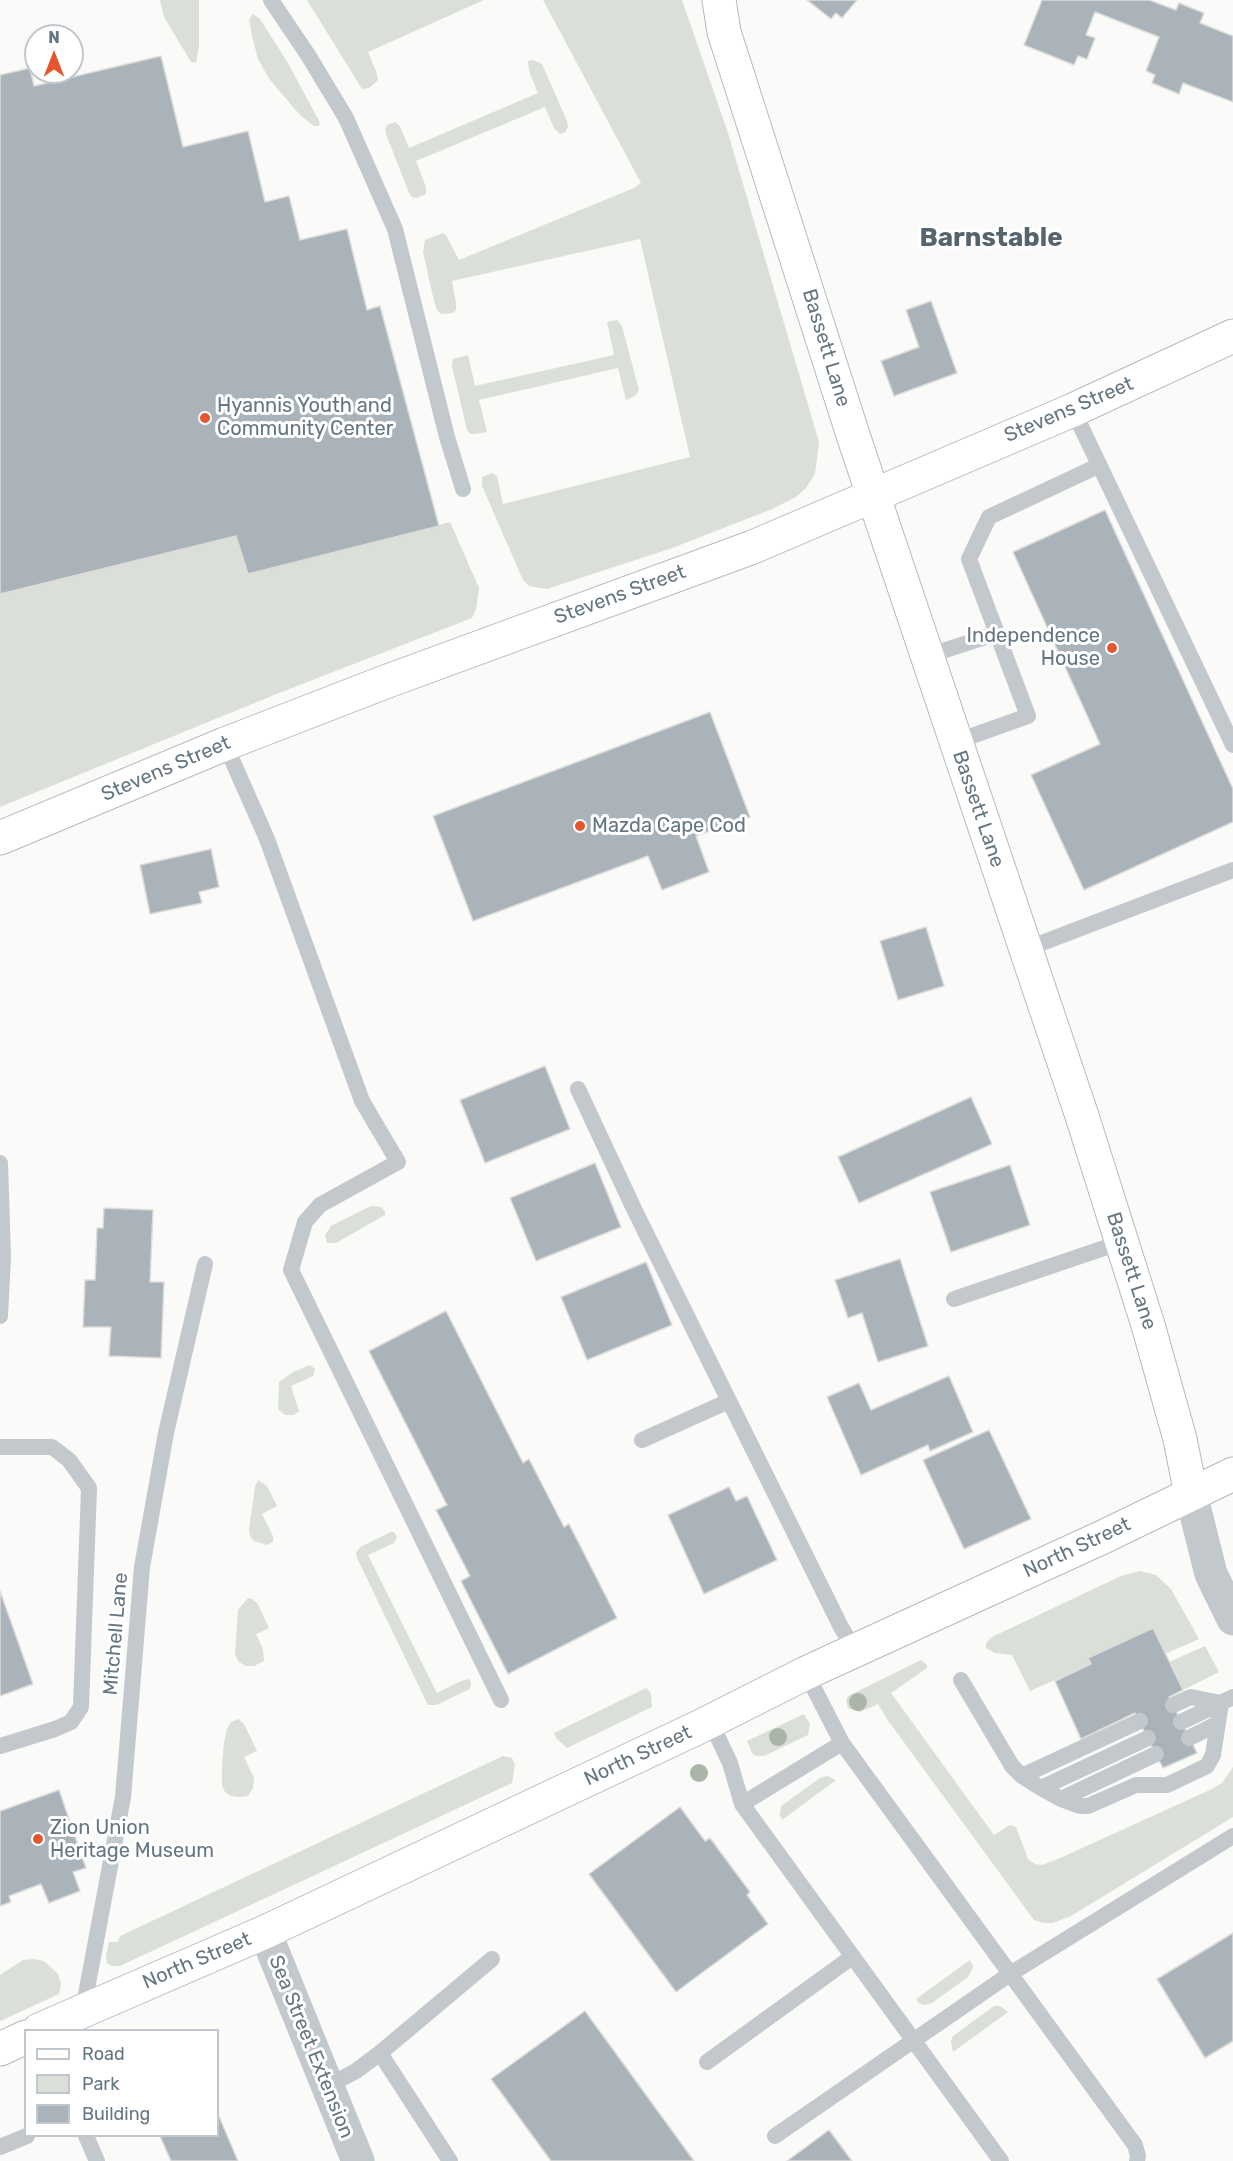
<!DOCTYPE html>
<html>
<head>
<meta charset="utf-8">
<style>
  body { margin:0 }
  #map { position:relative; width:1233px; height:2161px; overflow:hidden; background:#fafaf8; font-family:Rubik,sans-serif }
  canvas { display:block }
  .legend { position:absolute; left:24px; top:2029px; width:195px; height:108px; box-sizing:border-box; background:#fff; border:2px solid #c1c8cd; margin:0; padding:8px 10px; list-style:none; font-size:18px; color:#657683 }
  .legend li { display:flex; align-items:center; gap:12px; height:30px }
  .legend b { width:30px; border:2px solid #c1c8cd }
  .north { position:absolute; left:24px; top:24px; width:60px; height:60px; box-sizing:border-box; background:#fff; border:2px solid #c1c8cd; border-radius:50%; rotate:0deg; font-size:16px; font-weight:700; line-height:24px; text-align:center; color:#657683 }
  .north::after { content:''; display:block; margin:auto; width:21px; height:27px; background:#e4572e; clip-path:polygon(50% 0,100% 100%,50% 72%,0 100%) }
</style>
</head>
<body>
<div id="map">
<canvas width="1233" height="2161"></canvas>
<ul class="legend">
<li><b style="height:8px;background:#fff"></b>Road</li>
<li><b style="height:16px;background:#dadfd7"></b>Park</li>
<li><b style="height:16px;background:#aab3b9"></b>Building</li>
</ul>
<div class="north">N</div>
</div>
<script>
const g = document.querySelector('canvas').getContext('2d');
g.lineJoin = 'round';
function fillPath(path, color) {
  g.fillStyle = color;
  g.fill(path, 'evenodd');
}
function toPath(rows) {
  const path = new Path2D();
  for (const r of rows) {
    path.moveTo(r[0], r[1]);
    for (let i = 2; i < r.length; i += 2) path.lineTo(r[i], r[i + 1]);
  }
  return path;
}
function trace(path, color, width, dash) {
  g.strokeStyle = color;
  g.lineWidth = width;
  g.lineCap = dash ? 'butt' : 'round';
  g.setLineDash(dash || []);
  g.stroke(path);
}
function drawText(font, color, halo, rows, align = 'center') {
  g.font = font + ' Rubik,sans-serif';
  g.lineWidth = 6;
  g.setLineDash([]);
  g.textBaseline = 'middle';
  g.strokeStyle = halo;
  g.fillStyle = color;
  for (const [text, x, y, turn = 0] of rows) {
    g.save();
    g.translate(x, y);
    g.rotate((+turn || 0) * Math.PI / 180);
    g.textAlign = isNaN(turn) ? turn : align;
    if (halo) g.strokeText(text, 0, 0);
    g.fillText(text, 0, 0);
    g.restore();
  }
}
const green = toPath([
  [160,0,199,0,199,46,196,63,191,62,164,17],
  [307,0,484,0,368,52,376,71,378,80,369,88,362,89],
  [543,0,682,0,728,133,819,442,815,474,806,488,796,497,772,509,675,547,547,589,529,586,523,580,482,486,482,477,492,473,497,476,503,504,690,457,640,239,452,281,456,303,456,310,453,313,441,314,437,310,434,301,423,252,425,240,443,233,446,235,459,260,634,188,641,183],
  [253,14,260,19,288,63,319,121,320,124,318,126,314,126,300,115,270,80,258,59,252,36,249,19],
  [533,60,542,64,567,121,568,127,565,132,560,134,554,128,545,107,416,161,426,187,426,194,417,198,412,197,409,193,386,134,385,130,387,125,395,122,400,126,409,148,538,93,529,71,528,61],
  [617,320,622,326,639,390,635,396,626,400,618,368,479,400,487,432,475,434,470,434,467,430,452,366,453,359,468,355,475,386,614,355,607,322],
  [450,522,479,588,476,609,472,618,279,693,0,807,0,594,236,536,248,574],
  [371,1206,381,1207,385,1212,385,1215,336,1243,327,1243,325,1235,331,1226],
  [310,1365,315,1369,313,1376,291,1386,299,1411,294,1415,285,1415,278,1409,279,1382,293,1372],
  [258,1480,267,1486,277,1506,262,1514,273,1536,273,1542,267,1545,254,1541,250,1536,249,1529,255,1487],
  [391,1532,394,1532,397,1537,394,1543,368,1555,437,1693,461,1681,469,1679,471,1682,470,1689,436,1705,428,1705,426,1701,357,1558,356,1553,360,1547],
  [1140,1571,1156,1575,1171,1589,1199,1639,1165,1654,1088,1658,1091,1664,1030,1691,1012,1655,995,1653,986,1648,986,1643,992,1637,1121,1576],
  [248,1598,252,1599,258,1604,269,1628,256,1634,263,1649,264,1661,254,1666,245,1666,238,1661,235,1653,238,1610],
  [1205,1646,1219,1672,1183,1690,1169,1662],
  [921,1660,927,1665,927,1668,891,1693,994,1835,1010,1825,1016,1827,1028,1859,1035,1864,1042,1865,1058,1859,1212,1789,1222,1783,1233,1767,1233,1817,1071,1916,1053,1923,1043,1923,1034,1920,887,1719,878,1704,860,1712,848,1708,846,1700,848,1696],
  [646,1688,651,1693,652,1707,567,1748,556,1738,554,1733],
  [804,1714,810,1724,808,1735,764,1756,756,1756,752,1753,747,1741],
  [239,1719,244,1724,257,1751,244,1757,254,1778,253,1788,248,1796,239,1797,231,1796,225,1792,222,1785,222,1765,224,1743,227,1729,231,1722],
  [503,1756,512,1758,515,1764,512,1783,120,1966,112,1966,107,1963,106,1956,109,1942,118,1942,120,1936],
  [827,1776,836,1780,782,1820,780,1815,781,1806,820,1778],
  [33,1959,44,1961,58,1974,61,1984,59,1994,0,2021,0,1975,23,1960],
  [970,1960,973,1967,968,1977,932,2003,924,2005,919,2003,916,1999],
  [994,2006,1000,2006,1008,2012,953,2052,951,2041,953,2036]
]);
const building = toPath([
  [807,0,857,0,842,18,836,13,831,19,807,0],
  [1042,0,1149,0,1176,10,1179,3,1204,13,1200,23,1233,36,1233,102,1183,83,1179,94,1152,83,1155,75,1146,71,1159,37,1095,12,1086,35,1095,38,1087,59,1078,56,1074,65,1024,45,1042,0],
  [161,56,183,147,248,131,265,202,289,196,300,240,347,229,367,310,380,306,439,526,248,574,236,536,0,594,0,75,30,68,34,86,161,56],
  [931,301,957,373,894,396,881,361,919,347,906,310,931,301],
  [1105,510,1233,789,1233,822,1084,890,1031,775,1100,744,1013,552,1105,510],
  [710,712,750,817,696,836,709,872,662,890,648,856,473,921,433,816,710,712],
  [211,849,219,887,199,892,202,903,150,914,140,865,211,849],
  [926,927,944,986,898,1000,880,941,926,927],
  [545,1066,570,1129,485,1163,460,1100,545,1066],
  [971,1097,992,1144,859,1203,838,1157,971,1097],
  [595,1163,621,1227,536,1261,510,1198,595,1163],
  [1010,1165,1030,1225,951,1252,930,1192,1010,1165],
  [104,1208,153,1210,150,1282,164,1282,161,1358,109,1356,111,1327,83,1327,85,1280,95,1280,97,1228,103,1228,104,1208],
  [900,1259,928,1346,878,1362,862,1313,848,1318,835,1280,900,1259],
  [646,1262,672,1325,587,1360,561,1297,646,1262],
  [446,1311,523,1463,529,1459,564,1527,569,1524,617,1618,508,1674,461,1581,470,1576,436,1510,447,1505,369,1351,446,1311],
  [949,1376,973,1432,930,1451,928,1445,861,1475,827,1397,859,1383,871,1410,949,1376],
  [989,1430,1031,1519,964,1549,923,1460,989,1430],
  [729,1487,736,1501,747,1496,777,1560,704,1594,668,1515,729,1487],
  [0,1591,33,1684,0,1696,0,1591],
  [1153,1628,1183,1690,1169,1697,1197,1753,1163,1768,1135,1713,1081,1739,1055,1681,1091,1664,1088,1658,1153,1628],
  [59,1790,86,1868,73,1872,80,1891,49,1903,41,1884,9,1896,11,1902,0,1906,0,1811,59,1790],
  [680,1807,705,1841,710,1838,750,1892,747,1895,768,1924,676,1992,589,1874,680,1807],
  [1233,1933,1233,2041,1205,2058,1157,1979,1233,1933],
  [585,2011,694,2161,551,2161,491,2079,585,2011],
  [218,2114,238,2161,171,2161,160,2136,218,2136,218,2114],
  [829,2130,852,2161,787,2161,829,2130]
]);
const lane = toPath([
  [271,0,308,55,346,118,395,229,447,437,463,489],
  [1073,410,1233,745],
  [927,656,995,634],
  [955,742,1028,716,969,559,989,517,1098,466],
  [225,744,267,839,362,1101,398,1162,320,1205,305,1222,291,1270,501,1700],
  [1026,949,1233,870],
  [578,1089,634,1209,841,1627,855,1651],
  [0,1163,3,1257,0,1316],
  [954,1299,1122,1242],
  [642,1440,729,1401],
  [0,1447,52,1447,69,1460,89,1488,81,1707,71,1722,55,1729,0,1746],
  [806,1673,842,1743,1135,2145,1138,2156,1137,2161],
  [961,1680,1012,1766,1022,1776,1041,1788,1061,1799,1080,1806,1088,1806,1136,1785,1167,1785,1207,1766,1213,1755,1221,1703,1233,1697],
  [1173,1705,1191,1697,1221,1703],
  [710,1721,730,1763,742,1804,1001,2161],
  [1181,1722,1221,1703],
  [1189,1738,1217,1724],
  [1022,1776,1140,1721],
  [1041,1788,1148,1738],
  [1061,1799,1156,1754],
  [742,1804,842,1743],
  [83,2010,123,1797,142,1567,166,1433,205,1264],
  [380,2053,492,1959],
  [707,2062,852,1957],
  [328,2086,356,2071,380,2053,450,2161],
  [86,2136,97,2161],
  [775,2136,1010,1974,1233,1836],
  [0,2147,27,2136]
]);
const street = toPath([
  [1191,1494,1211,1574,1233,1619],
  [265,1932,358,2161]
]);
const secondary = toPath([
  [719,0,724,32,853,435,1082,1116,1148,1325,1180,1439,1191,1494],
  [0,838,225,744,385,682,753,547,1073,410,1233,336],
  [39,2030,265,1932,697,1728,806,1673,1103,1537,1233,1474],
  [0,2049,26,2037]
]);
const trees = [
  [858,1702],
  [778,1737],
  [699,1773]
];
const markers = [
  [205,418,6,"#e4572e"],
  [1112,648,6,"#e4572e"],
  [580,826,6,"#e4572e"],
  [38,1839,6,"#e4572e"]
];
const streetNames = [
  ["Bassett Lane",826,348,73],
  ["Stevens Street",1069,410,-23],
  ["Stevens Street",620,595,-20],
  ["Stevens Street",166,769,-23],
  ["Bassett Lane",978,809,71],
  ["Bassett Lane",1131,1271,72],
  ["North Street",1077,1548,-25],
  ["Mitchell Lane",116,1634,-85],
  ["North Street",638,1756,-25],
  ["North Street",197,1961,-23],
  ["Sea Street Extension",311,2047,68]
];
const poiNames = [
  ["Hyannis Youth and",217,406],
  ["Community Center",217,429],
  ["Independence",1100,636,"right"],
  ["House",1100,659,"right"],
  ["Mazda Cape Cod",592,826],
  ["Zion Union",50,1828],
  ["Heritage Museum",50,1851]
];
const districtNames = [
  ["Barnstable",991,238]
];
fillPath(green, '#dadfd7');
fillPath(building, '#aab3b9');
trace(building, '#dcdcda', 1.5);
trace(secondary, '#b3babf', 35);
trace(lane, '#c3c8cc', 16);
trace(street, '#c3c8cc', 33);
trace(secondary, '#fff', 33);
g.fillStyle = '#aab4a7';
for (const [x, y] of trees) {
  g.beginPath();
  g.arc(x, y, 9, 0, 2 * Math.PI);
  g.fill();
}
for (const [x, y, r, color] of markers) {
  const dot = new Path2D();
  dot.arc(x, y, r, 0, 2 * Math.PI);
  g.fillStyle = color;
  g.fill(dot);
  trace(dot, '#fff', 2);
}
drawText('20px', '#657683', '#fff', streetNames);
drawText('20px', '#657683', '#fff', poiNames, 'left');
drawText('bold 26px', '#57646e', '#fff', districtNames);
</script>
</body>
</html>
